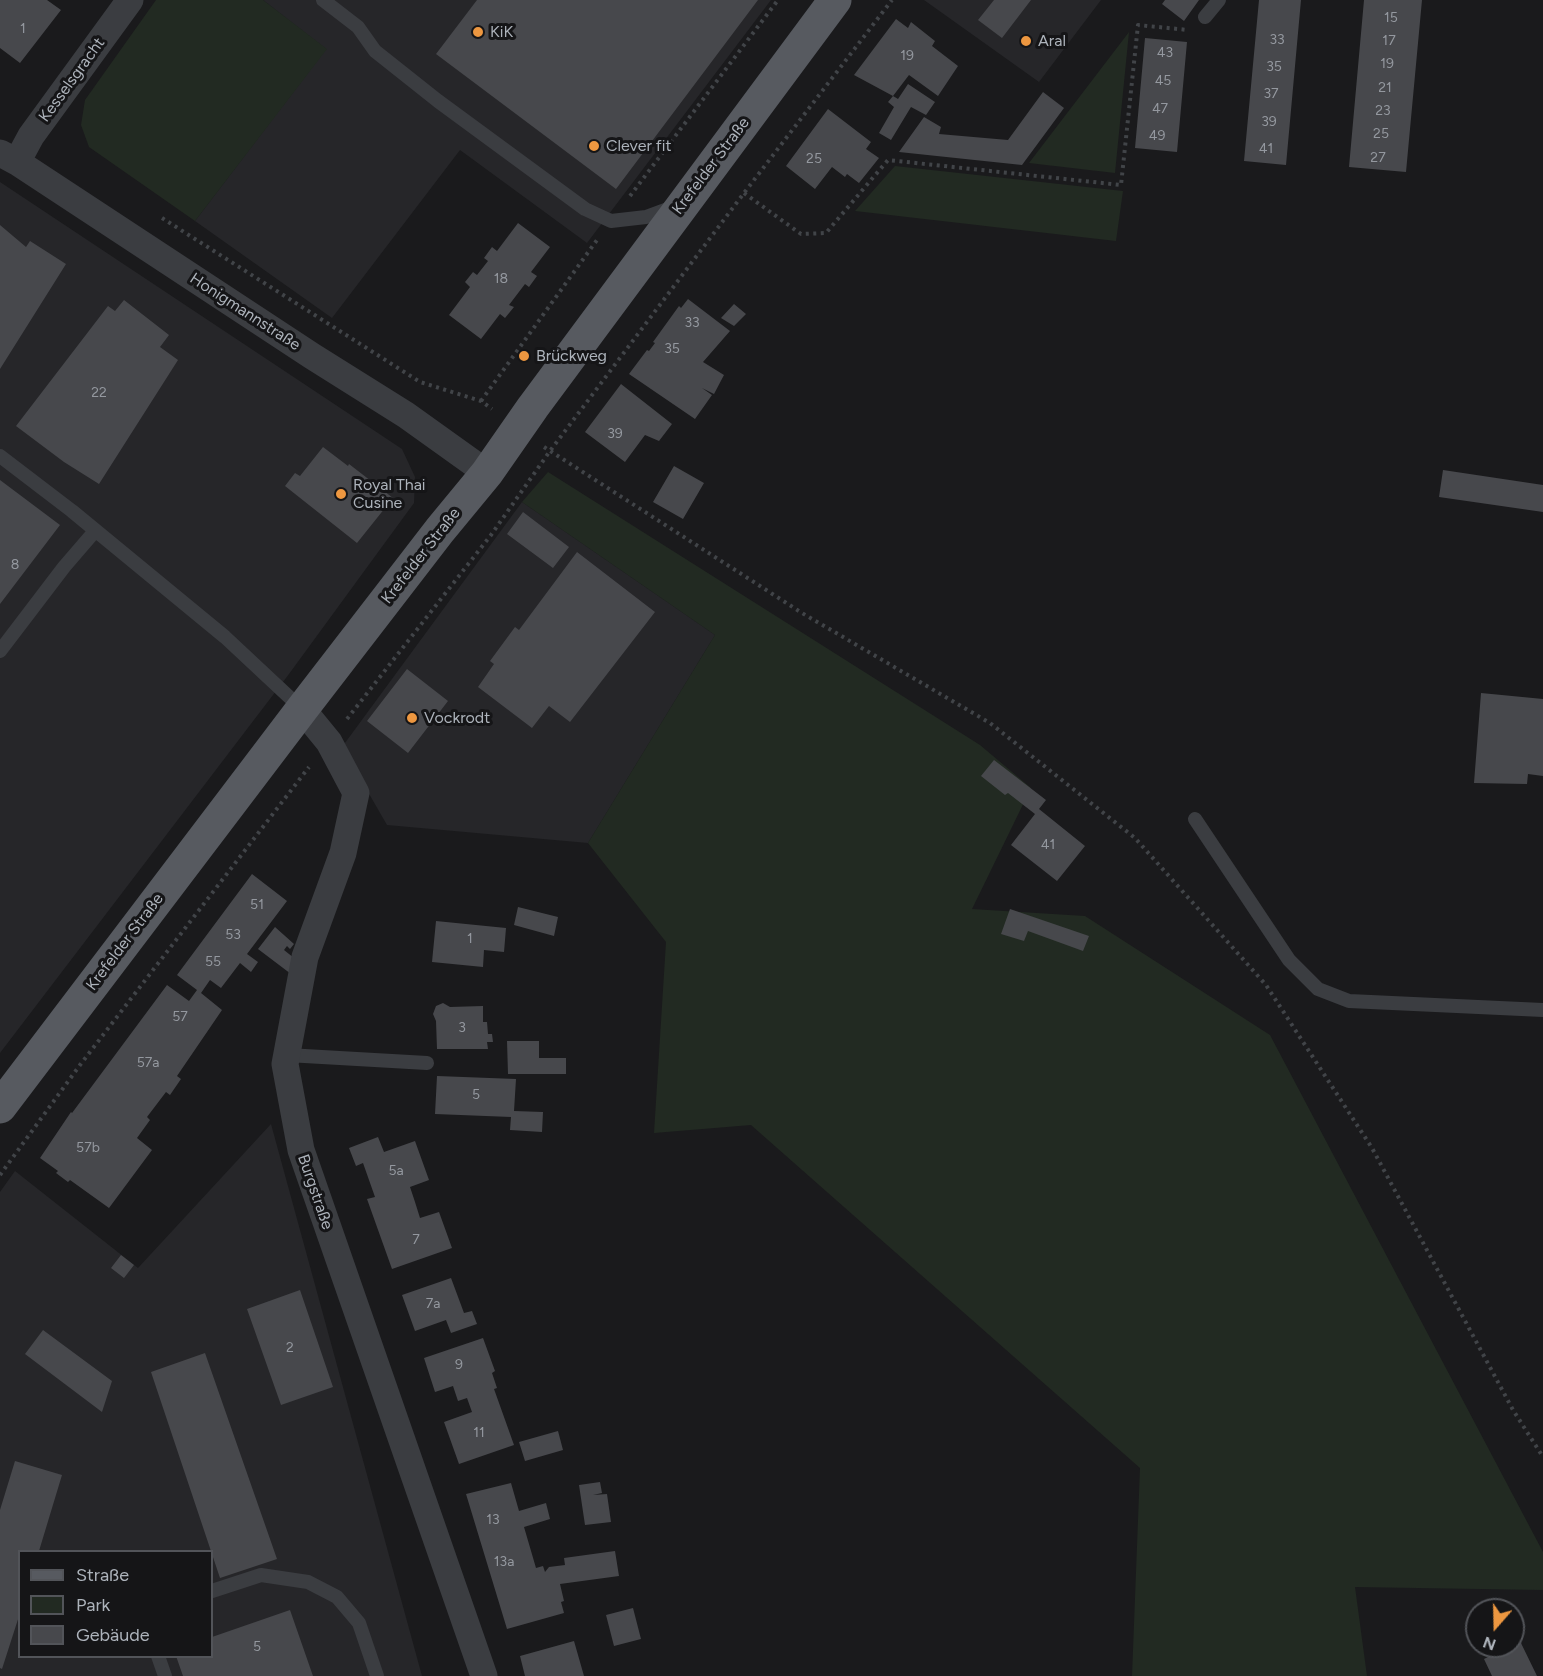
<!DOCTYPE html>
<html>
<head>
<meta charset="utf-8">
<style>
  body { margin:0 }
  #map { position:relative; width:1543px; height:1676px; overflow:hidden; background:#1a1a1c; font-family:Figtree,sans-serif }
  canvas { display:block }
  .legend { position:absolute; left:18px; top:1550px; width:195px; height:108px; box-sizing:border-box; background:#151517; border:2px solid #525459; margin:0; padding:8px 10px; list-style:none; font-size:18px; color:#adb3bb }
  .legend li { display:flex; align-items:center; gap:12px; height:30px }
  .legend b { width:30px; border:2px solid #525459 }
  .north { position:absolute; left:1465px; top:1598px; width:60px; height:60px; box-sizing:border-box; background:#151517; border:2px solid #525459; border-radius:50%; rotate:200deg; font-size:16px; font-weight:700; line-height:24px; text-align:center; color:#adb3bb }
  .north::after { content:''; display:block; margin:auto; width:21px; height:27px; background:#ed9740; clip-path:polygon(50% 0,100% 100%,50% 72%,0 100%) }
</style>
</head>
<body>
<div id="map">
<canvas width="1543" height="1676"></canvas>
<ul class="legend">
<li><b style="height:8px;background:#575a60"></b>Straße</li>
<li><b style="height:16px;background:#222a22"></b>Park</li>
<li><b style="height:16px;background:#47484c"></b>Gebäude</li>
</ul>
<div class="north">N</div>
</div>
<script>
const g = document.querySelector('canvas').getContext('2d');
g.lineJoin = 'round';
function fillPath(path, color) {
  g.fillStyle = color;
  g.fill(path, 'evenodd');
}
function toPath(rows) {
  const path = new Path2D();
  for (const r of rows) {
    path.moveTo(r[0], r[1]);
    for (let i = 2; i < r.length; i += 2) path.lineTo(r[i], r[i + 1]);
  }
  return path;
}
function trace(path, color, width, dash) {
  g.strokeStyle = color;
  g.lineWidth = width;
  g.lineCap = dash ? 'butt' : 'round';
  g.setLineDash(dash || []);
  g.stroke(path);
}
function drawText(font, color, halo, rows, align = 'center') {
  g.font = font + ' Figtree,sans-serif';
  g.lineWidth = 6;
  g.setLineDash([]);
  g.textBaseline = 'middle';
  g.strokeStyle = halo;
  g.fillStyle = color;
  for (const [text, x, y, turn = 0] of rows) {
    g.save();
    g.translate(x, y);
    g.rotate((+turn || 0) * Math.PI / 180);
    g.textAlign = isNaN(turn) ? turn : align;
    if (halo) g.strokeText(text, 0, 0);
    g.fillText(text, 0, 0);
    g.restore();
  }
}
const built = toPath([
  [263,0,771,0,587,243,460,150,332,318,195,221,326,49],
  [924,0,1101,0,1039,82],
  [0,182,402,449,415,477,414,503,289,674,0,1053],
  [522,502,715,635,588,843,387,825,342,747],
  [271,1124,422,1676,0,1676,0,1192,15,1171,138,1268],
  [20,1552,212,1552,212,1656,20,1656]
]);
const green = toPath([
  [156,0,263,0,327,49,195,221,89,147,81,125,85,100],
  [1129,32,1115,173,1029,163],
  [895,166,1123,191,1116,241,855,211],
  [548,472,980,745,1031,788,972,909,1085,916,1270,1035,1543,1552,1543,1590,1355,1587,1367,1676,1132,1676,1140,1468,751,1125,654,1133,666,942,588,843,715,635,522,502]
]);
const building = toPath([
  [0,0,47,0,61,10,20,63,0,48],
  [477,0,758,0,616,189,436,54],
  [994,0,1031,0,1002,38,978,20],
  [1165,0,1199,0,1184,21,1162,4],
  [1259,0,1301,0,1286,165,1244,161],
  [1364,0,1422,0,1406,172,1349,167],
  [896,19,908,28,911,22,935,41,932,46,958,66,938,96,909,75,893,96,898,99,908,84,935,102,926,115,911,107,891,140,879,133,894,107,888,102,893,96,854,75],
  [1145,38,1187,42,1177,152,1135,148],
  [1043,92,1064,108,1022,165,899,152,924,117,941,127,939,134,1008,140],
  [828,109,871,142,866,149,879,158,859,183,847,174,845,177,832,167,815,189,786,166],
  [518,223,550,247,531,272,537,276,529,287,525,284,509,305,514,307,505,318,500,314,481,339,449,315,470,287,465,282,473,272,477,275,488,261,484,258,492,247,497,251],
  [0,225,26,247,30,241,66,264,0,369],
  [688,299,730,331,703,362,724,375,714,394,702,388,712,395,695,419,629,374,647,350,649,351,655,343,653,342,679,306,681,308],
  [124,300,169,335,160,347,178,360,99,484,64,462,16,426,108,306,115,311],
  [734,304,746,314,734,326,721,318],
  [621,384,672,424,659,441,645,435,625,462,585,432],
  [323,447,348,466,349,464,393,498,357,543,285,486,295,473,300,476],
  [674,466,704,483,683,519,653,502],
  [1443,470,1543,485,1543,512,1439,497],
  [0,480,60,525,0,604],
  [523,512,569,547,553,568,507,534],
  [577,552,655,612,570,722,549,706,532,728,478,687,494,664,490,661,515,627,519,630],
  [407,669,448,701,408,753,367,721],
  [1481,693,1543,699,1543,776,1528,774,1527,784,1474,783],
  [994,760,1046,800,1039,809,1085,846,1057,881,1011,845,1035,814,1008,793,1005,795,981,776],
  [252,874,287,901,247,954,258,962,251,972,240,963,221,988,210,980,201,993,222,1010,177,1076,181,1079,170,1095,166,1092,147,1117,150,1120,137,1138,152,1150,109,1208,70,1180,68,1182,56,1173,58,1171,40,1158,71,1112,72,1113,167,985,189,1001,197,990,177,975],
  [518,907,558,917,554,936,514,925],
  [1010,909,1089,936,1083,951,1028,931,1024,941,1001,934],
  [436,921,506,928,504,952,484,950,483,967,432,962],
  [275,927,294,944,290,949,287,946,284,950,294,958,291,974,258,949],
  [443,1003,450,1007,483,1006,483,1022,487,1022,488,1034,492,1034,493,1042,487,1042,488,1049,437,1049,436,1021,433,1014,436,1006],
  [507,1041,539,1041,539,1058,566,1058,566,1074,508,1074],
  [437,1076,516,1079,514,1111,543,1112,542,1132,510,1130,511,1117,435,1114],
  [378,1137,384,1152,415,1141,429,1180,410,1187,415,1202,420,1218,439,1212,452,1248,392,1269,367,1199,375,1197,363,1163,356,1166,349,1148],
  [121,1255,134,1265,124,1278,111,1268],
  [451,1278,464,1313,472,1311,477,1324,451,1333,446,1320,415,1331,402,1295],
  [300,1290,333,1387,281,1405,247,1309],
  [43,1330,112,1381,102,1412,25,1354],
  [483,1338,495,1371,492,1373,497,1388,494,1389,514,1445,459,1464,444,1422,472,1412,467,1398,458,1401,453,1386,435,1392,424,1358],
  [205,1353,277,1559,220,1578,151,1372],
  [558,1431,563,1450,525,1461,519,1442],
  [15,1461,62,1475,39,1551,20,1551,20,1613,2,1669,0,1668,0,1510],
  [600,1482,602,1493,593,1495,607,1494,611,1522,585,1525,579,1485],
  [511,1483,519,1511,546,1503,550,1519,524,1527,536,1568,543,1566,545,1572,549,1567,565,1565,564,1558,615,1551,619,1576,560,1584,564,1601,561,1602,564,1613,507,1629,466,1494],
  [633,1608,641,1639,614,1646,606,1615],
  [290,1610,313,1676,183,1676,176,1656,212,1656,212,1637],
  [574,1641,584,1676,525,1676,520,1656],
  [1520,1641,1537,1676,1492,1676,1484,1659]
]);
const path = toPath([
  [744,193,801,234,826,233,888,160,1121,185,1138,25,1188,30],
  [630,196,778,0],
  [162,218,420,382,481,401,492,409],
  [481,401,597,240],
  [544,447,802,613,990,723,1135,838,1266,985,1372,1148,1513,1410,1543,1457],
  [347,719,491,535,550,451,744,193,892,0],
  [0,1175,80,1065,309,767]
]);
const lane = toPath([
  [323,0,358,27,375,51,438,101,585,209,611,221,646,217,673,207],
  [1205,17,1219,0],
  [0,456,72,511,225,637,302,709],
  [0,651,64,567,95,531],
  [1195,819,1289,960,1318,989,1349,1001,1543,1010],
  [287,1055,427,1063],
  [212,1591,261,1575,308,1582,337,1597,359,1623,377,1676],
  [158,1656,165,1676]
]);
const street = toPath([
  [0,153,17,162,312,356,406,415,487,473],
  [17,162,31,136,130,0],
  [302,709,329,742,356,793,343,853,305,957,285,1064,301,1150,484,1676]
]);
const primary = toPath([
  [0,1107,302,709,440,530,487,473,533,407,835,0]
]);
const markers = [
  [478,32,6,"#ed9740"],
  [1026,41,6,"#ed9740"],
  [594,146,6,"#ed9740"],
  [524,356,6,"#ed9740"],
  [341,494,6,"#ed9740"],
  [412,718,6,"#ed9740"]
];
const numberNames = [
  ["15",1391,18],
  ["1",23,29],
  ["33",1277,40],
  ["17",1389,41],
  ["43",1165,53],
  ["19",907,56],
  ["19",1387,64],
  ["35",1274,67],
  ["45",1163,81],
  ["21",1385,88],
  ["37",1271,94],
  ["47",1160,109],
  ["23",1383,111],
  ["39",1269,122],
  ["25",1381,134],
  ["49",1157,136],
  ["41",1266,149],
  ["27",1378,158],
  ["25",814,159],
  ["18",501,279],
  ["33",692,323],
  ["35",672,349],
  ["22",99,393],
  ["39",615,434],
  ["8",15,565],
  ["41",1048,845],
  ["51",257,905],
  ["53",233,935],
  ["1",470,939],
  ["55",213,962],
  ["57",180,1017],
  ["3",462,1028],
  ["57a",148,1063],
  ["5",476,1095],
  ["57b",88,1148],
  ["5a",396,1171],
  ["7",416,1240],
  ["7a",433,1304],
  ["2",290,1348],
  ["9",459,1365],
  ["11",479,1433],
  ["13",493,1520],
  ["13a",504,1562],
  ["5",257,1647]
];
const poiNames = [
  ["KiK",490,32],
  ["Aral",1038,41],
  ["Clever fit",606,146],
  ["Brückweg",536,356],
  ["Royal Thai",353,485],
  ["Cusine",353,503],
  ["Vockrodt",424,718]
];
const streetNames = [
  ["Kesselsgracht",72,80,-54],
  ["Krefelder Straße",711,166,-53],
  ["Honigmannstraße",245,312,33],
  ["Krefelder Straße",421,556,-52],
  ["Krefelder Straße",125,942,-53],
  ["Burgstraße",315,1192,71]
];
fillPath(built, '#262629');
fillPath(green, '#222a22');
fillPath(building, '#47484c');
trace(path, '#414448', 4, [3, 4.5]);
trace(lane, '#3b3d41', 14);
trace(street, '#3b3d41', 27);
trace(primary, '#575a60', 33);
for (const [x, y, r, color] of markers) {
  const dot = new Path2D();
  dot.arc(x, y, r, 0, 2 * Math.PI);
  g.fillStyle = color;
  g.fill(dot);
  trace(dot, '#151517', 2);
}
drawText('14px', '#94989f', null, numberNames);
drawText('16px', '#adb3bb', '#151517', poiNames, 'left');
drawText('16px', '#adb3bb', '#151517', streetNames);
</script>
</body>
</html>
